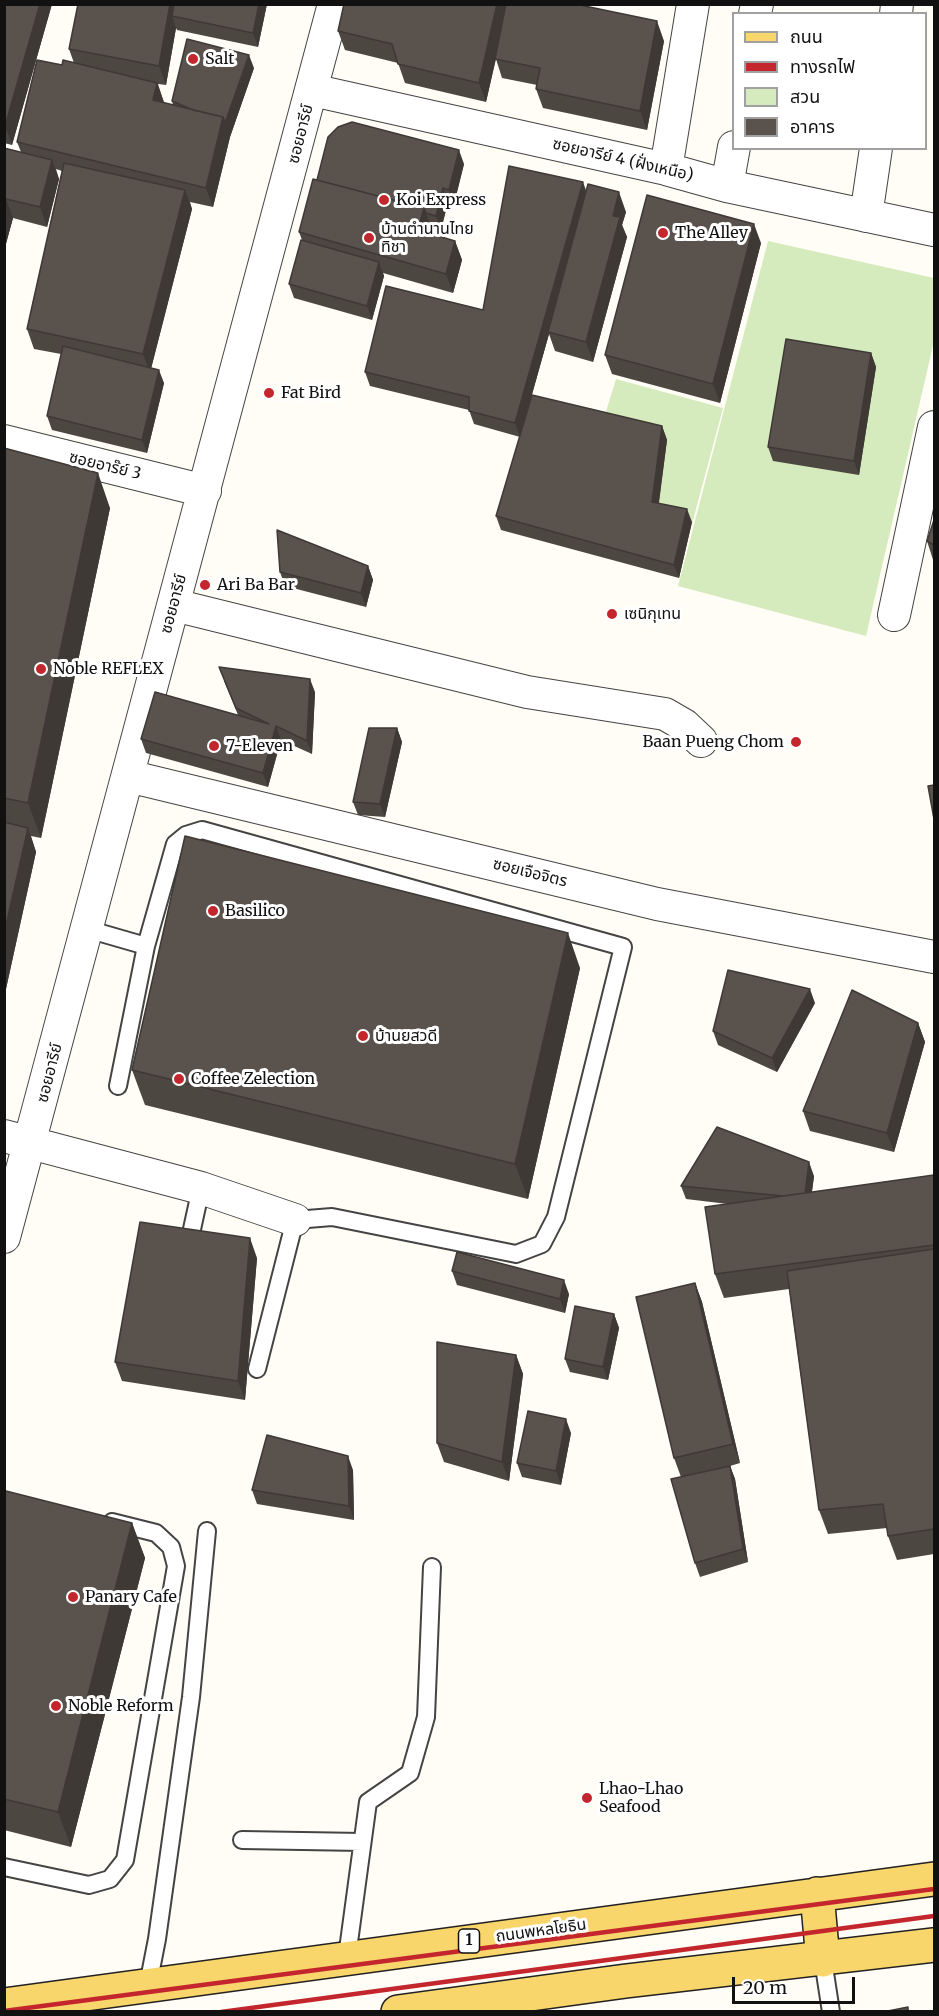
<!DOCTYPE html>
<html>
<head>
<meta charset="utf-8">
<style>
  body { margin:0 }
  #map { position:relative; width:939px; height:2016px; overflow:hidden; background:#fffdf5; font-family:Merriweather,"Noto Sans Thai",serif }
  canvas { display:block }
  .frame { position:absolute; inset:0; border:6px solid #111; pointer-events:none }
  .legend { position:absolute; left:732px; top:12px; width:195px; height:138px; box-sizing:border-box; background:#fff; border:2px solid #a0a0a0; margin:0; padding:8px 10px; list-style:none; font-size:18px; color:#111 }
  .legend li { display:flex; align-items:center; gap:12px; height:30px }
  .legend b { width:30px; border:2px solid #a0a0a0 }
  .scale { position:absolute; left:732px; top:1977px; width:123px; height:27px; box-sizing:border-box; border:3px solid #111; border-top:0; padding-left:8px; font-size:18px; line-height:21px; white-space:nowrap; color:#111; -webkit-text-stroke:4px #fff; paint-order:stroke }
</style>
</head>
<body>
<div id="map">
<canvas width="939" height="2016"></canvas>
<div class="frame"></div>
<ul class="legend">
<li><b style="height:8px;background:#f9d66b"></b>ถนน</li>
<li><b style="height:8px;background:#c4262e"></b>ทางรถไฟ</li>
<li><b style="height:16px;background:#d5ebbd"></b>สวน</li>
<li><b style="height:16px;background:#5a524d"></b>อาคาร</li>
</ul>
<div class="scale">20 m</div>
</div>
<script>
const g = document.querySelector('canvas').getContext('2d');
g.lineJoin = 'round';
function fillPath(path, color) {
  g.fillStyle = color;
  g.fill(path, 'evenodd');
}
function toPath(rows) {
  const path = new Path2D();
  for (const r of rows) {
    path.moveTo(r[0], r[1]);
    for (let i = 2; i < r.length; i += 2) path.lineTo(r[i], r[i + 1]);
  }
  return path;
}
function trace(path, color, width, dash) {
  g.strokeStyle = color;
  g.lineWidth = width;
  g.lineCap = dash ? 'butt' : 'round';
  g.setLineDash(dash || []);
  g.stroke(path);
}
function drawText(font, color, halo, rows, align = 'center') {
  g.font = font + ' Merriweather,"Noto Sans Thai",serif';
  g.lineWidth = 6;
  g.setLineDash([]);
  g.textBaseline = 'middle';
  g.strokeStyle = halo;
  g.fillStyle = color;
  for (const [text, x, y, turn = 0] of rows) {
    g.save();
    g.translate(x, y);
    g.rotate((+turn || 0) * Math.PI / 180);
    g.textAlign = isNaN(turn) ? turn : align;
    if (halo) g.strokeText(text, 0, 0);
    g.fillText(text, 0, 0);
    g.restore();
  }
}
const green = toPath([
  [768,241,934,278,934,341,866,636,678,586],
  [616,379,723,408,685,550,596,444]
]);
const lane = toPath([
  [87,929,146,946,175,844,186,835,202,830,623,947,556,1217,542,1244,516,1254,332,1217,295,1220,257,1369],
  [118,1086,146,946],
  [187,1252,201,1188],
  [242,1840,362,1842],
  [4,1867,89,1885,110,1879,125,1860,176,1566,171,1547,156,1533,112,1522],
  [347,1957,368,1802,410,1773,426,1717,432,1567],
  [823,1960,831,2012],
  [148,1985,157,1939,191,1697,207,1531]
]);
const street = toPath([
  [755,14,757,4],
  [896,14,897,4],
  [312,90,666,169,727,186,934,230],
  [666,169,693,4],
  [727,186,734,147],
  [866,216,876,148],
  [4,441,205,491],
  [174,605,527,692,665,714,684,725,701,741],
  [894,615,934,427],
  [128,776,657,904,934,957],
  [4,1136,201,1188,295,1220],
  [4,1237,334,4]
]);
const primary = toPath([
  [817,1894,823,1960],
  [4,2005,934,1879],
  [398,2012,626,1981,934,1945]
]);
const rail = toPath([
  [4,2011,934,1889],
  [221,2012,934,1916]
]);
const wall = toPath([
  [4,4,52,4,12,145,4,143],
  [78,4,267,4,258,47,177,30,176,28,166,85,158,84,164,103,173,105,172,101,254,68,230,137,213,207,190,202,192,209,151,368,164,383,147,453,52,430,47,416,61,354,34,349,27,329,62,171,56,169,59,179,47,227,13,218,4,251,4,148,21,152,17,142,62,65,74,63,69,49],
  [338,31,664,41,647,130,543,108,536,89,537,85,502,78,496,59,486,102,405,83,398,63,345,50],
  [464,164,454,204,448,202,441,230,431,227,429,233,455,241,462,260,453,293,383,273,384,276,372,320,294,298,289,284,302,240,299,232,317,180],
  [586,191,626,212,622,225,627,237,593,362,555,351,549,334,520,437,474,424,469,410,370,386,365,372,483,310],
  [761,243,720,403,612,374,605,355],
  [871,353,876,367,859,475,773,461,768,447],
  [662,426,667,440,659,503,692,522,679,578,501,530,496,516],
  [4,448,110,508,41,838,31,836,36,852,4,998],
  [934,520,934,563,927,541],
  [368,566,373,580,366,607,285,586,280,572],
  [224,681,315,692,312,754,281,740,268,787,146,753,141,739,238,715],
  [397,728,402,742,385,817,358,815,353,802],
  [580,968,528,1199,145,1105,132,1070],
  [815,1003,777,1072,718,1045,713,1031],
  [918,1023,925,1042,894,1152,810,1131,803,1111],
  [934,1175,934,1554,897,1560,888,1536,887,1528,828,1534,819,1510,789,1289,724,1298,715,1274,728,1204,686,1199,681,1186,814,1176,812,1192],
  [257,1258,245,1400,122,1381,115,1362],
  [452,1271,569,1294,565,1313,457,1285],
  [695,1283,702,1302,740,1463,730,1466,735,1479,748,1562,700,1577,695,1563,681,1477,674,1458],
  [614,1314,619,1328,608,1380,570,1372,565,1359],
  [516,1355,523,1374,509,1481,444,1462,437,1443],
  [571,1433,561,1485,522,1477,517,1463],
  [353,1470,354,1520,257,1504,252,1490],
  [4,1497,132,1523,145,1558,71,1847,4,1830]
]);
const shadedWall = toPath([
  [40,4,52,4,12,145,5,126],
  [170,4,180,4,172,16,176,28,166,85,159,66],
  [259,4,267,4,258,47,253,33],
  [497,4,508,4,486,102,479,83],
  [657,21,664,41,647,130,640,111],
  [249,55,254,68,230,137,213,207,206,188,223,117],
  [157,83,164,102,153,100],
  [459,150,464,164,454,204,449,190],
  [52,160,59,179,47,227,40,207],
  [583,182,588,196,548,332,549,334,520,437,515,423],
  [443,188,448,202,441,230,436,216],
  [185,190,192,209,150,373,143,354],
  [619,192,626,212,622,225,627,237,593,362,586,342,613,216],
  [6,199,13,218,4,251,4,204],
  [424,208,431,227,425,250,418,230],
  [754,224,761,243,720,403,713,384],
  [455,241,462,260,453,293,446,274],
  [379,262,384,276,372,320,367,306],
  [871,353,876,367,859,475,854,461],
  [159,370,164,383,147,453,142,440],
  [662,426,667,440,657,515,652,502],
  [98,473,110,508,41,838,28,803],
  [687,509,692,522,679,578,674,565],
  [368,566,373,580,366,607,361,593],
  [310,679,315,692,312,754,307,741],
  [276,726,281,740,268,787,263,773],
  [397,728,402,742,385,817,380,804],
  [28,828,36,852,4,998,4,934],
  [568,933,580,968,528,1199,515,1164],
  [810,989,815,1003,777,1072,772,1058],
  [918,1023,925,1042,894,1152,887,1133],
  [809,1162,814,1176,809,1212,804,1198],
  [250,1238,257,1258,245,1400,238,1381],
  [564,1280,569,1294,565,1313,560,1299],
  [695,1283,702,1302,740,1463,733,1444],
  [614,1314,619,1328,608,1380,603,1367],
  [516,1355,523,1374,509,1481,502,1462],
  [566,1419,571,1433,561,1485,556,1471],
  [348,1456,353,1470,354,1520,349,1506],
  [730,1466,735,1479,748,1562,743,1549],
  [132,1523,145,1558,71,1847,58,1812]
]);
const building = toPath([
  [4,4,40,4,5,126,4,125,4,4],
  [78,4,170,4,159,66,69,49,78,4],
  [174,4,259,4,253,33,172,16,174,4],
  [344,4,497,4,479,83,398,64,392,44,338,31,344,4],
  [506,4,575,4,657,21,640,111,536,89,540,68,495,59,506,4],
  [187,39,249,55,225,123,223,117,193,110,172,101,187,39],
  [37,60,62,65,63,60,157,83,153,100,223,117,206,188,17,142,37,60],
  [352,122,459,150,449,190,443,188,436,216,426,213,424,208,317,180,328,137,338,127,352,122],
  [4,148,52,160,40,207,6,199,4,204,4,148],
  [64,163,185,190,143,354,27,329,64,163],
  [509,166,583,182,515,423,469,411,469,397,365,372,386,286,483,310,509,166],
  [313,179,424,208,418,230,455,241,446,274,299,232,313,179],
  [588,184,619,192,613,216,620,217,586,342,548,332,588,184],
  [647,195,754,224,713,384,605,355,647,195],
  [301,240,379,262,367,306,289,284,301,240],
  [786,339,871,353,854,461,768,447,786,339],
  [63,346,159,370,142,440,47,416,63,346],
  [532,395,662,426,652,502,687,509,674,565,496,516,532,395],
  [4,448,98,473,28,803,4,798,4,448],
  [934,520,934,545,927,541,934,520],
  [277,530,368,566,361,593,280,572,277,530],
  [219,667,310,679,307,741,276,726,263,773,141,739,155,692,269,724,236,708,219,667],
  [369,728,397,728,380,804,353,802,369,728],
  [934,785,934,819,928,786,934,785],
  [4,822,28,828,4,934,4,822],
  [185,836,568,933,515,1164,132,1070,185,836],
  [728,970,810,989,772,1058,713,1031,728,970],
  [852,990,918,1023,887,1133,803,1111,852,990],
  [717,1127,809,1162,805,1193,783,1196,681,1186,717,1127],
  [934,1175,934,1245,715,1274,705,1207,934,1175],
  [140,1222,250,1238,238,1381,115,1362,140,1222],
  [934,1249,934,1529,888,1536,883,1504,819,1510,787,1271,934,1249],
  [457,1252,564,1280,560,1299,452,1271,457,1252],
  [695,1283,733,1444,674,1458,636,1297,695,1283],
  [575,1306,614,1314,603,1367,565,1359,575,1306],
  [437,1342,516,1355,502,1462,437,1443,437,1342],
  [528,1411,566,1419,556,1471,517,1463,528,1411],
  [267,1435,348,1456,349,1506,252,1490,267,1435],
  [730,1466,743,1549,695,1563,671,1479,730,1466],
  [6,1491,132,1523,58,1812,4,1799,4,1497,6,1491],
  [908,2007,908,2012,883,2012,908,2007]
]);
const markers = [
  [193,59,6,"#c4262e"],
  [384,200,6,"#c4262e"],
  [663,233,6,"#c4262e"],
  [369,238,6,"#c4262e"],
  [269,393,6,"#c4262e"],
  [205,585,6,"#c4262e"],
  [612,614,6,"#c4262e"],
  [41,669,6,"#c4262e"],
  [796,742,6,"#c4262e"],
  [214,746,6,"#c4262e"],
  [213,911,6,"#c4262e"],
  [363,1036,6,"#c4262e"],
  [179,1079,6,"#c4262e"],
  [73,1597,6,"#c4262e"],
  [56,1706,6,"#c4262e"],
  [587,1798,6,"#c4262e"]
];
const shields = [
  [469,1941,21]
];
const shieldNames = [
  ["1",469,1941]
];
const poiNames = [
  ["Salt",205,59],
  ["Koi Express",396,200],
  ["บ้านตำนานไทย",381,229],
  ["ทิชา",381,247],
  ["The Alley",675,233],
  ["Fat Bird",281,393],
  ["Ari Ba Bar",217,585],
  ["เซนิกุเทน",624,614],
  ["Noble REFLEX",53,669],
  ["Baan Pueng Chom",784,742,"right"],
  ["7-Eleven",226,746],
  ["Basilico",225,911],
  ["บ้านยสวดี",375,1036],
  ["Coffee Zelection",191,1079],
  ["Panary Cafe",85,1597],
  ["Noble Reform",68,1706],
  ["Lhao-Lhao",599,1789],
  ["Seafood",599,1807]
];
const streetNames = [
  ["ซอยอารีย์",301,134,-76],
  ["ซอยอารีย์ 4 (ฝั่งเหนือ)",623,160,13],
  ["ซอยอาร๊ย์ 3",105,466,14],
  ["ซอยอารีย์",174,604,-75],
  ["ซอยเจือจิตร",530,873,14],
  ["ซอยอารีย์",50,1073,-76],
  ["ถนนพหลโยธิน",541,1931,-8]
];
fillPath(green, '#d5ebbd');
trace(lane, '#444', 20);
trace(street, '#444', 34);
trace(primary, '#222', 36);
trace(lane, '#fff', 16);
trace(street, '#fff', 32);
trace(primary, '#f9d66b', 33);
trace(rail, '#c4262e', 4.5);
fillPath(wall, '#4d4742');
fillPath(shadedWall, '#3f3936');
fillPath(building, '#5a524d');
trace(building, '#3f3936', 1.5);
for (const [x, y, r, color] of markers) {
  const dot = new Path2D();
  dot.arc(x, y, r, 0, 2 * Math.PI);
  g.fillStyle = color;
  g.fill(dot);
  trace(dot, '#fff', 2);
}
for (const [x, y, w] of shields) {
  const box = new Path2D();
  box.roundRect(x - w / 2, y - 12, w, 24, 4.5);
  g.fillStyle = '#fff';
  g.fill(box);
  trace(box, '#111', 1.5);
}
drawText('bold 15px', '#111', null, shieldNames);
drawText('16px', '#111', '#fff', poiNames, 'left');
drawText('16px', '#111', '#fff', streetNames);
</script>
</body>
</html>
